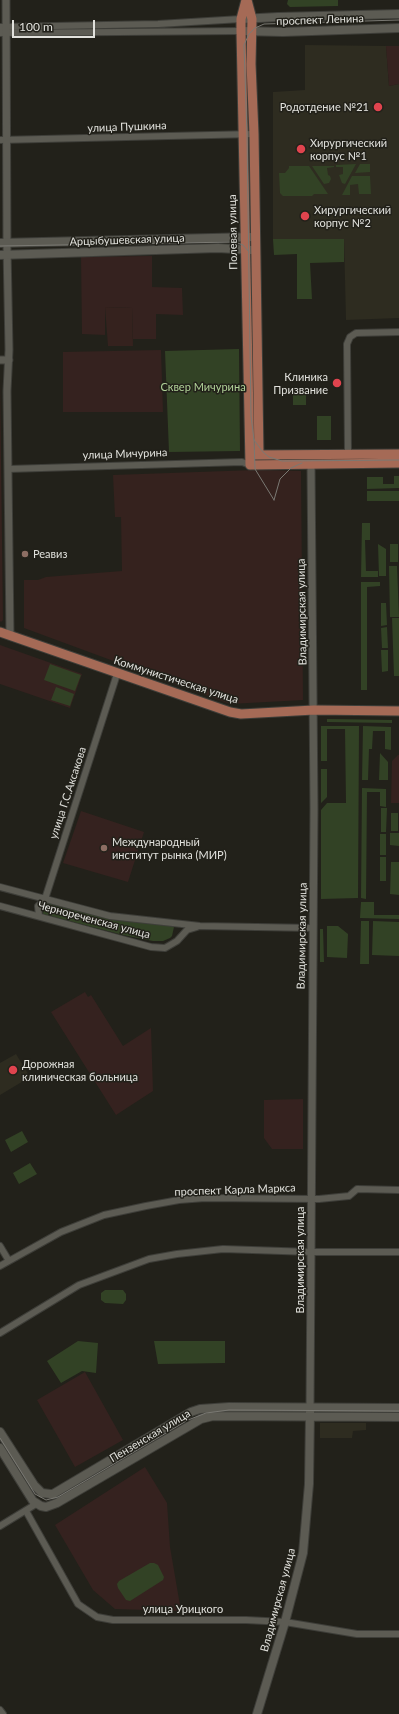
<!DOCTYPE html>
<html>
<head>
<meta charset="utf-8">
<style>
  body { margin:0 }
  #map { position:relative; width:399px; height:1714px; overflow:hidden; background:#22211a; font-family:Lato,sans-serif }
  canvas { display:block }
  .scale { position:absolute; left:12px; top:20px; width:83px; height:18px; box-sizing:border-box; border:2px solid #e1e1dc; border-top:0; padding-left:5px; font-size:12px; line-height:14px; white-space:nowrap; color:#e1e1dc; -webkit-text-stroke:3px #22211a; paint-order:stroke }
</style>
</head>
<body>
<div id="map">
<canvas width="399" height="1714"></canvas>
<div class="scale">100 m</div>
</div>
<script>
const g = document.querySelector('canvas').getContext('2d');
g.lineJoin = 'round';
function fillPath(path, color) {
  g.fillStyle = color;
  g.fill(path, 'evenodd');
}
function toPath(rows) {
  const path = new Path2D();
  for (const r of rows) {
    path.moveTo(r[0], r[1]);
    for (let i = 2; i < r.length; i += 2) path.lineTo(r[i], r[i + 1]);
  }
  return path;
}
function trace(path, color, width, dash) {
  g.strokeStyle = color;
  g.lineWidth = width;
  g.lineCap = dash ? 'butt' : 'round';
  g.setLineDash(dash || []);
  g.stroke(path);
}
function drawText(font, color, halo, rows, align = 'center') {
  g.font = font + ' Lato,sans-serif';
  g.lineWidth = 3;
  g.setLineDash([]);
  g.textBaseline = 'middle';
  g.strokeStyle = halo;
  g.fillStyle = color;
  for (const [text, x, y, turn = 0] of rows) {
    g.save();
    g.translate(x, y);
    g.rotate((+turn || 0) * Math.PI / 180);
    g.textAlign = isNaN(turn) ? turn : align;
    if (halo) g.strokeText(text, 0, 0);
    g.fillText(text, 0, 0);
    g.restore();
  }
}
const built = toPath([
  [305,45,386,46,389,86,399,84,399,318,346,320,344,239,273,239,273,92,305,90],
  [16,1054,30,1077,0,1095,0,1063],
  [320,1423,366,1423,366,1430,353,1431,352,1438,320,1438]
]);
const industrial = toPath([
  [105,307,132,308,133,346,108,346],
  [0,379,3,620,1,622,0,621],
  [255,470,301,471,303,700,230,704,24,628,24,580,38,580,46,577,122,571,121,517,115,517,113,475]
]);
const education = toPath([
  [386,46,399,46,399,84,389,86],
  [152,256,152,287,182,288,183,315,156,314,156,339,133,339,132,308,105,307,105,335,82,334,81,257],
  [161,350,163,412,63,412,63,352],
  [0,645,82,674,70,708,0,684],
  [398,755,399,755,399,831,399,803,391,803,392,761],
  [81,811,144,832,128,882,63,863],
  [85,992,88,997,91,995,123,1046,151,1028,153,1091,116,1115,51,1012],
  [303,1099,303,1149,272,1149,264,1138,264,1100],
  [85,1372,123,1440,75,1467,37,1400],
  [145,1467,167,1503,170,1547,181,1611,115,1609,93,1590,55,1525]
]);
const green = toPath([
  [288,0,338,0,338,6,290,7,287,4],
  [356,164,345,184,342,183,339,175,343,174,343,167,336,167,336,165],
  [360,164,370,164,370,172,355,173],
  [289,166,309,166,328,194,314,194,312,196,283,196,280,193,279,173,285,173,289,168],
  [312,166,334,166,334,167,327,168,328,175,330,176,331,179,329,183,324,184],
  [352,176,370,176,371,194,359,194,358,184,350,185,350,195,342,195],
  [273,239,344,239,344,262,310,263,312,299,297,299,297,254,274,255],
  [239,349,240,451,169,452,165,351],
  [293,388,306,388,306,405,293,405],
  [317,416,331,416,331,440,317,440],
  [394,476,399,476,399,488,367,489,367,477,383,477,383,484,394,484],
  [367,491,399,491,399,501,367,501],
  [362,523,370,523,370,540,365,540,366,571,378,571,378,577,361,577],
  [378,544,386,549,386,576,379,576],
  [390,544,398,544,398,562,390,562],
  [389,566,397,566,399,617,390,617],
  [361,582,380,582,380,586,367,587,367,690,361,690],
  [381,603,386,603,387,625,381,626],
  [392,618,399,618,399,676,394,676],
  [387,627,388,648,382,648,381,628],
  [381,650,388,650,388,671,382,672],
  [50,664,81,675,75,691,44,680],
  [56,687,74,694,70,706,51,700],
  [327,719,392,720,392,723,327,722],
  [321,726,359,726,358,898,321,899,321,810,327,803,346,803,345,729,327,729,327,761,321,761],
  [363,726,391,727,391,750,385,749,385,731,373,731,372,749,369,749,368,780,362,780],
  [380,753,388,762,388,780,379,780],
  [321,769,327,769,327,797,321,803],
  [362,788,386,789,386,807,380,806,380,792,367,792,366,899,361,898],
  [381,808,387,808,386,832,381,832],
  [391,813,398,813,398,831,391,831],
  [390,833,399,833,399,846,390,845],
  [380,834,386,834,386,855,380,855],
  [380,857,386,857,386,881,380,881],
  [391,862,399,862,399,895,390,894],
  [45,902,114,920,173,925,174,927,172,936,170,938,163,941,153,941,123,935,43,914],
  [361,902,374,902,374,915,399,915,399,919,360,918],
  [361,921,369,921,369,964,360,964],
  [373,921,399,922,399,956,372,955],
  [327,926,338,926,348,934,347,958,327,957],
  [320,929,323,929,324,962,320,962],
  [22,1131,28,1142,11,1152,5,1140],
  [30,1163,37,1174,19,1184,13,1173],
  [105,1290,123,1290,126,1294,126,1300,123,1304,105,1303,101,1300,101,1293],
  [78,1341,98,1343,96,1373,82,1371,61,1383,47,1361],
  [154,1341,225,1341,225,1363,158,1364],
  [150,1563,154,1563,158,1565,164,1577,163,1580,130,1601,126,1600,118,1588,117,1584,119,1581]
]);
const minor = toPath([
  [0,27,158,24,241,19],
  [0,33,241,31],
  [0,140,254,134],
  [348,455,347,344,350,337,356,333,399,332],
  [8,469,242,462,250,465],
  [0,887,110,916,200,926,313,928],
  [0,906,151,947,165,948,177,941,187,930,197,927],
  [39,916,38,906,45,899,117,674],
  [0,1246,9,1261],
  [0,1266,61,1232,104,1215,146,1206,179,1200,205,1198,319,1199,349,1196,357,1189,399,1190],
  [0,1333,79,1285,149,1259,177,1254,223,1249,311,1252,399,1252],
  [26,1511,78,1604,97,1617,113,1620,246,1620,285,1622,357,1634,399,1634],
  [0,1526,36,1504],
  [0,1710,3,1714]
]);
const tertiary = toPath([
  [6,0,7,248,9,350,7,391,10,635],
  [0,360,9,360],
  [310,1407,314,809,311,465]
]);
const secondary = toPath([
  [241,19,278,17,399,14],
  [241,31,283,32,399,28],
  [0,243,254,237],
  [0,255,218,248,251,250],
  [0,1432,34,1485,42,1493,50,1494,53,1494,191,1412,200,1409,229,1407,399,1408],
  [0,1448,33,1501,41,1506,46,1507,57,1503,201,1419,213,1416,399,1417],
  [257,1714,285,1622,303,1553,309,1484,310,1412]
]);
const primary = toPath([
  [246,0,241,19,241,31,250,465,399,463],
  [247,0,252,19,251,64,254,134,259,455],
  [252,455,399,454],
  [0,632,230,712,241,714,314,710,399,711]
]);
const tram = toPath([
  [399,20,264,24,255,28,249,34,244,45,247,134,251,416,254,440,263,452,269,457,282,461,399,460],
  [0,246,235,242,243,245,249,252],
  [254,439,255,469,274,500],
  [274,500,280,479,291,468,302,463],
  [0,1438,35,1494,46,1500,58,1497,188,1420,206,1413,229,1410,399,1411]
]);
const markers = [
  [378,107,5,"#e0444e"],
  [301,149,5,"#e0444e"],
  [305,216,5,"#e0444e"],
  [337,383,5,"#e0444e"],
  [25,554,4,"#8d6e63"],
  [104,848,4,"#8d6e63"],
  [13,1070,5,"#e0444e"]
];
const streetNames = [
  ["проспект Ленина",320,20,-2],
  ["улица Пушкина",127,127,-2],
  ["Полевая улица",233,232,-91],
  ["Арцыбушевская улица",127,240,-2],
  ["улица Мичурина",125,454,-2],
  ["Владимирская улица",302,612,-91],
  ["Коммунистическая улица",176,680,18],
  ["улица Г.С.Аксакова",68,793,-72],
  ["Чернореченская улица",94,920,15],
  ["Владимирская улица",302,936,-89],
  ["проспект Карла Маркса",235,1190,-2],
  ["Владимирская улица",300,1260,-90],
  ["Пензенская улица",150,1436,-31],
  ["Владимирская улица",278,1600,-75],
  ["улица Урицкого",183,1609]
];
const poiNames = [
  ["Родотдение №21",369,107,"right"],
  ["Хирургический",310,143],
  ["корпус №1",310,156],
  ["Хирургический",314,210],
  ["корпус №2",314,223],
  ["Клиника",328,377,"right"],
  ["Призвание",328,390,"right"],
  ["Реавиз",33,554],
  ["Международный",112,842],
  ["институт рынка (МИР)",112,855],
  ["Дорожная",22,1064],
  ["клиническая больница",22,1077]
];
const parkNames = [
  ["Сквер Мичурина",203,387]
];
fillPath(built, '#2e2c20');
fillPath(industrial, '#35221e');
fillPath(education, '#35221f');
fillPath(green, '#324225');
trace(minor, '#3e3e39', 8);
trace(tertiary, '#3e3e39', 9);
trace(secondary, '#3e3e39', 10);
trace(primary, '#3e3e39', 11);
trace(minor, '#5c5b53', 6);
trace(tertiary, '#5c5b53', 7);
trace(secondary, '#5c5b53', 8);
trace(primary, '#a56a56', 9);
trace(tram, '#7a7973', 1);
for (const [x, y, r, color] of markers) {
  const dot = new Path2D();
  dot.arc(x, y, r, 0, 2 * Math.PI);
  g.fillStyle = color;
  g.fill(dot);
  trace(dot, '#22211a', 1.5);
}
drawText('11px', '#e1e1dc', '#22211a', streetNames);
drawText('11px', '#e1e1dc', '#22211a', poiNames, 'left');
drawText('11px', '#b1d298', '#22211a', parkNames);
</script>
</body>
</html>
